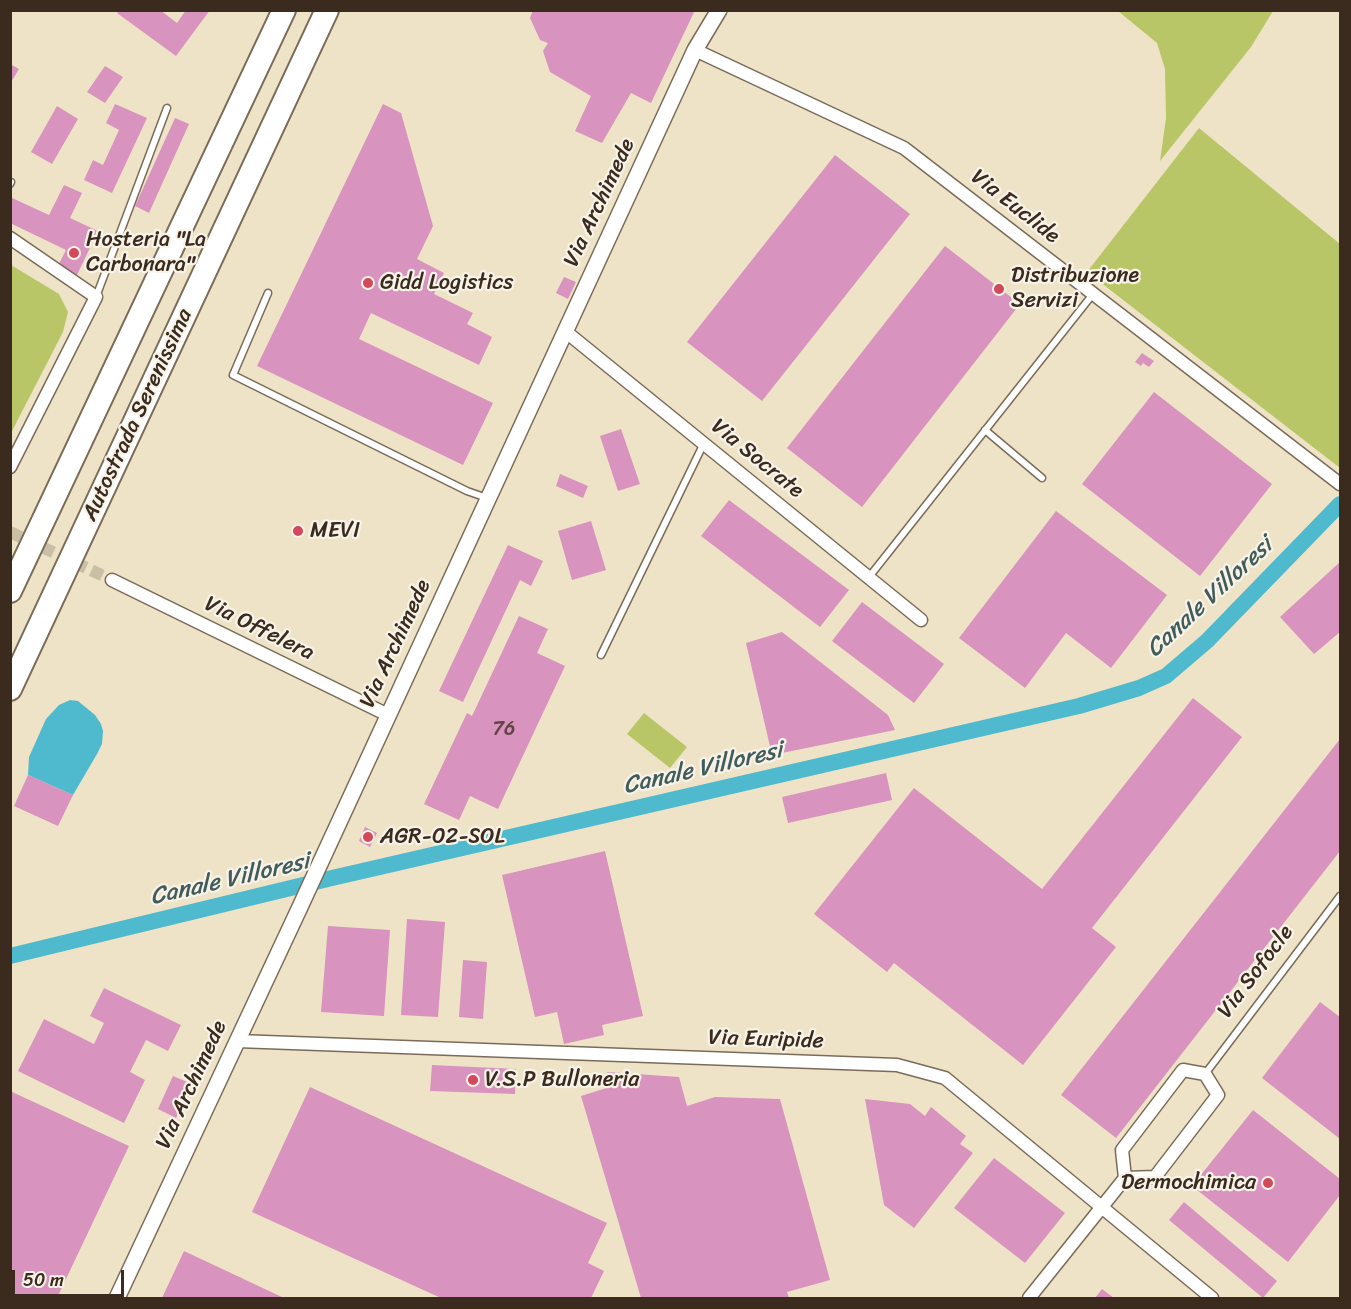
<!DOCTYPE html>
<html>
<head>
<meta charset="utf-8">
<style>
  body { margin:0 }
  #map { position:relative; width:1351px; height:1309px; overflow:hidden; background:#eee3c6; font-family:Sriracha,sans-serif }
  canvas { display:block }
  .frame { position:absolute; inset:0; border:12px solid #3b2a1e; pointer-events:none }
  .scale { position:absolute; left:12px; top:1270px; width:112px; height:27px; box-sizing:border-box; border:3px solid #3b2a1e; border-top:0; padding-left:8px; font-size:18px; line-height:21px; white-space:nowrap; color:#3b2a1e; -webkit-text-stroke:4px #f7f3e8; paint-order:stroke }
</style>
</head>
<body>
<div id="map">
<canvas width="1351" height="1309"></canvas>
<div class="frame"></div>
<div class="scale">50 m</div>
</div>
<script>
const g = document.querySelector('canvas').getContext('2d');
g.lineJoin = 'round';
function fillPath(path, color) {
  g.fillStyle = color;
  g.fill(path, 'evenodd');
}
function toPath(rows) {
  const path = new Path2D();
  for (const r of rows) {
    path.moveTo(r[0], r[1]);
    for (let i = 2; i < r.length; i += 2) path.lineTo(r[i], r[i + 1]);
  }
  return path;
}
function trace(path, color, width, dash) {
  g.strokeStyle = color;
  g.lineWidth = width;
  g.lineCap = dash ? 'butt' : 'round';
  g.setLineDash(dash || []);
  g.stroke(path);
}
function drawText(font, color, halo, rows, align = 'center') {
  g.font = font + ' Sriracha,sans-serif';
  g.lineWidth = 4.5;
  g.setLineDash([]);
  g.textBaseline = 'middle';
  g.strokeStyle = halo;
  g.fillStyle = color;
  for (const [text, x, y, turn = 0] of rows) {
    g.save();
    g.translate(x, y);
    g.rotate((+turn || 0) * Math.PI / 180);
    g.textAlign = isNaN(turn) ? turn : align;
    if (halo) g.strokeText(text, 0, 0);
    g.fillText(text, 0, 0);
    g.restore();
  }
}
const green = toPath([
  [1118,11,1273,11,1251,47,1160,161,1166,118,1165,69,1157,43],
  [1199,128,1340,244,1340,468,1087,272],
  [11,265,59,294,68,312,63,332,11,433],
  [644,713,687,747,670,768,627,734]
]);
const water = toPath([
  [70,700,78,701,95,715,101,724,103,731,102,744,97,754,73,795,28,775,29,757,46,719,59,705]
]);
const canal = toPath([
  [10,956,332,878,1079,706,1139,688,1166,676,1207,641,1340,504]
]);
const building = toPath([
  [119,10,160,10,177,23,186,10,210,10,176,56,117,13],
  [533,10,695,10,651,103,631,93,602,143,575,131,591,96,550,72,543,51,548,43,540,40,530,18],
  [10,64,19,69,10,84],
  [105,66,123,77,105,103,87,92],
  [115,104,147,118,112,193,84,180,93,160,103,165,119,130,106,123],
  [383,104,401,113,433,226,417,259,444,273,434,294,473,313,467,324,492,337,479,365,371,313,359,339,493,403,463,465,257,366],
  [57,106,78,119,52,164,31,152],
  [175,118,189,124,149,213,135,206],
  [835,155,910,214,762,401,687,342],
  [64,185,82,193,70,218,98,231,77,275,58,266,66,250,10,223,10,197,49,215],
  [945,246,1020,304,862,507,787,448],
  [564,277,576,282,568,299,556,293],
  [1142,353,1154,361,1149,367,1143,363,1141,366,1135,362],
  [1154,392,1272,484,1200,576,1082,484],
  [621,429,640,484,618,491,600,436],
  [560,474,588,486,583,498,556,486],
  [729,500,849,590,820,627,701,536],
  [1056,511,1167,595,1111,668,1066,633,1025,688,959,638],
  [591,521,606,570,572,580,558,531],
  [508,545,543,561,531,586,520,580,463,702,439,691],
  [1340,562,1340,632,1314,654,1280,617],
  [862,602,944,664,914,703,832,641],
  [519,616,548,629,537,653,565,666,498,809,470,796,459,820,424,804,467,713,472,716],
  [782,632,888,715,895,730,772,755,746,643],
  [1193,698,1242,737,1092,928,1116,947,1023,1065,894,963,887,972,814,914,914,788,1042,889],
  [1340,739,1340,851,1116,1138,1061,1095],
  [886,773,892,800,788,823,782,797],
  [28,775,73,795,58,826,14,806],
  [365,827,377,833,370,847,359,841],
  [605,851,643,1016,602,1025,604,1035,564,1044,557,1012,535,1017,502,875],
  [407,919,445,922,438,1017,401,1015],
  [328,926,390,930,384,1016,321,1012],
  [463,960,487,962,483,1019,459,1017],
  [104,988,181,1025,168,1051,146,1040,130,1072,145,1080,124,1123,18,1071,44,1019,94,1044,104,1023,90,1016],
  [1320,1002,1340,1017,1340,1139,1262,1078],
  [432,1065,516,1069,515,1094,430,1091],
  [607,1072,679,1077,687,1106,715,1097,780,1099,830,1280,787,1292,789,1298,641,1298,581,1096,613,1086],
  [173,1076,192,1084,176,1118,158,1109],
  [310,1087,607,1223,588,1263,604,1271,591,1298,441,1298,252,1212],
  [10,1091,129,1146,57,1298,10,1298],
  [865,1099,910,1104,925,1116,931,1107,966,1136,960,1144,973,1153,914,1228,884,1205],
  [1253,1110,1340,1179,1340,1195,1288,1262,1192,1186],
  [994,1158,1065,1213,1025,1263,954,1208],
  [1184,1202,1277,1281,1263,1298,1169,1220],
  [184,1251,284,1298,162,1298],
  [1102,1289,1114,1298,1095,1298]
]);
const minorTunnel = toPath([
  [10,532,112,580]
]);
const service = toPath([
  [10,184,11,182],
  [268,293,233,375,467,491,487,498],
  [96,297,167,108],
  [985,430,1042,478],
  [869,577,1093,294],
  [601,655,704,443],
  [1205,1074,1340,896]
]);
const minor = toPath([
  [695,50,904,148,1340,484],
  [10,238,96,297,10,467],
  [565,331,921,620],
  [112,580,388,715],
  [237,1041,897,1065,945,1078,1212,1298],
  [1029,1298,1125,1178,1155,1177,1218,1095,1205,1074,1183,1070,1122,1150,1125,1178]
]);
const tertiary = toPath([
  [117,1298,300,907,695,50,719,10]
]);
const motorway = toPath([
  [10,591,284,10],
  [10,689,327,10]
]);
const markers = [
  [74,253,6,"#d1495b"],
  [368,283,6,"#d1495b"],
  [999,289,6,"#d1495b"],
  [298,531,6,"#d1495b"],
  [368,837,6,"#d1495b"],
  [473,1080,6,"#d1495b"],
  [1268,1183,6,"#d1495b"]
];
const numberNames = [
  ["76",504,730]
];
const streetNames = [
  ["Via Archimede",600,203,-65],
  ["Via Euclide",1015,207,38],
  ["Autostrada Serenissima",138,415,-65],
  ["Via Socrate",757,459,39],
  ["Via Offelera",259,629,26],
  ["Via Archimede",396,644,-65],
  ["Via Sofocle",1256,972,-53],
  ["Via Euripide",766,1040,2],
  ["Via Archimede",192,1085,-65]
];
const poiNames = [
  ["Hosteria \"La",86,240],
  ["Carbonara\"",86,265],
  ["Distribuzione",1011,276],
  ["Servizi",1011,301],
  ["Gidd Logistics",380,283],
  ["MEVI",310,531],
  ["AGR-02-SOL",380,837],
  ["V.S.P Bulloneria",485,1080],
  ["Dermochimica",1256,1183,"right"]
];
const waterNames = [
  ["Canale Villoresi",1210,598,-43],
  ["Canale Villoresi",703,769,-13],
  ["Canale Villoresi",230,880,-13]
];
fillPath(green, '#b9c668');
fillPath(water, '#4fb9cd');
trace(canal, '#4fb9cd', 16);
fillPath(building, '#d893be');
trace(minorTunnel, '#cabea4', 12, [12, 6]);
trace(service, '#7a6b59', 9);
trace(minor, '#7a6b59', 15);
trace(tertiary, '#7a6b59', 18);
trace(motorway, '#7a6b59', 26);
trace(service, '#fff', 6);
trace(minor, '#fff', 12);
trace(tertiary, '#fff', 15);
trace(motorway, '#fff', 22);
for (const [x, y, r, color] of markers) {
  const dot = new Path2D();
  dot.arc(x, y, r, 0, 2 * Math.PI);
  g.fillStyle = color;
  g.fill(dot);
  trace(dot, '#f7f3e8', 2);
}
drawText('20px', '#624446', null, numberNames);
drawText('22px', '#3b2a1e', '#f7f3e8', streetNames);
drawText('22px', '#3b2a1e', '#f7f3e8', poiNames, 'left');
drawText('italic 24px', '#425c5b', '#f7f3e8', waterNames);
</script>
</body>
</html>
